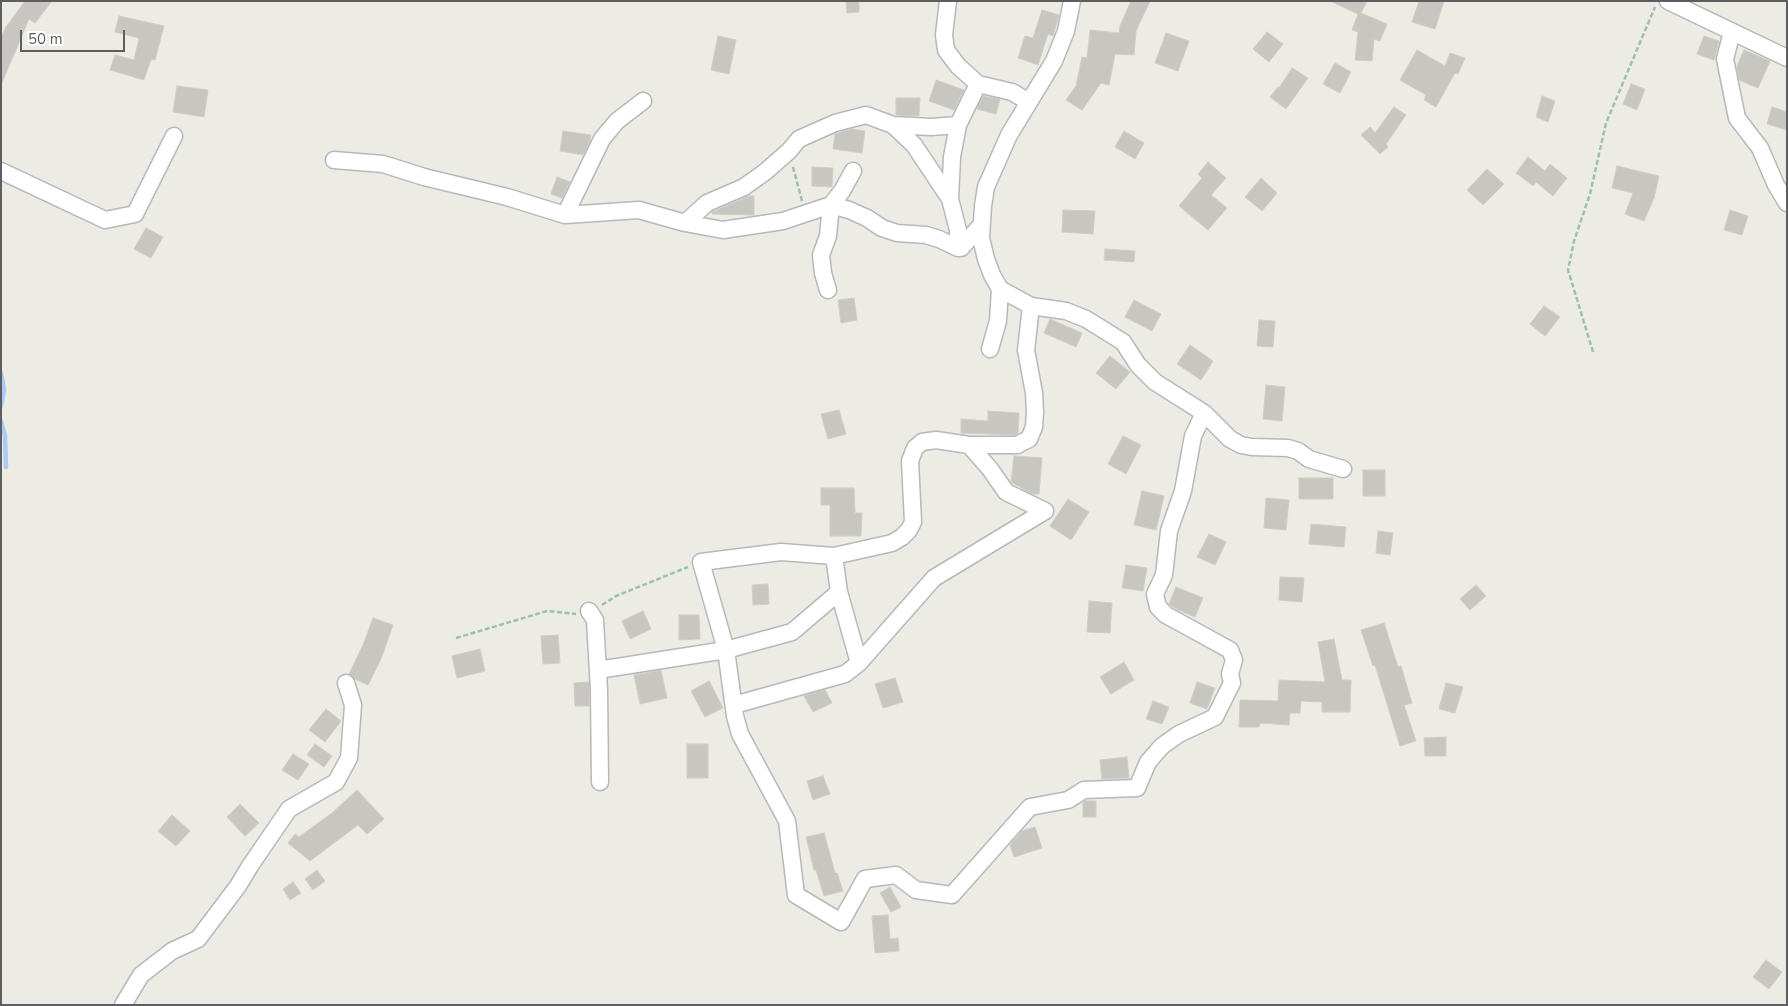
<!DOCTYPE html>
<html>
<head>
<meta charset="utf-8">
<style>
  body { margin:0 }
  #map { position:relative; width:1788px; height:1006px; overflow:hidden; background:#ecece4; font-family:"Nunito Sans",sans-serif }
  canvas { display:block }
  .frame { position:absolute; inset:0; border:2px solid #5c5e62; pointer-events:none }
  .scale { position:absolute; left:20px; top:30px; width:105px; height:22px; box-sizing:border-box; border:2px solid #5c5e62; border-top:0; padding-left:6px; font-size:15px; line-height:18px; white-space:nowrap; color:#5c5e62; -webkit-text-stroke:4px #fff; paint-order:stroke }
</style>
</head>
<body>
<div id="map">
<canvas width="1788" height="1006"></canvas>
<div class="frame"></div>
<div class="scale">50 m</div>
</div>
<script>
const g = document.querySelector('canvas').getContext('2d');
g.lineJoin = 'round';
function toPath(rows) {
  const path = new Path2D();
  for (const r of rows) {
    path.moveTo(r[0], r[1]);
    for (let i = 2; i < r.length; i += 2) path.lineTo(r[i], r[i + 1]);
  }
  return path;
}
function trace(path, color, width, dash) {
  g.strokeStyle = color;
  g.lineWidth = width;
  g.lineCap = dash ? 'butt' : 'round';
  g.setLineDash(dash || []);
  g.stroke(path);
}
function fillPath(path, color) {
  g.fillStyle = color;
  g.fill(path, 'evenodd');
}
const stream = toPath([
  [1,373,4,390,1,406],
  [1,421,5,436,6,467]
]);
const building = toPath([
  [25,1,52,1,35,23,29,19,1,85,1,37,6,27,25,1],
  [846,1,859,1,859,12,847,13,846,1],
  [1131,1,1150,1,1136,31,1134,55,1115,54,1109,85,1101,83,1082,110,1066,100,1076,86,1082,57,1087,58,1090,30,1119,33,1120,26,1131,1],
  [1330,1,1367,1,1361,13,1387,24,1380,41,1374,39,1372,61,1355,60,1358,32,1352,30,1358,14,1330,1],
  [1419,1,1444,1,1435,29,1412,22,1419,1],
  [1042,10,1059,15,1053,36,1048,34,1038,65,1018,58,1025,36,1033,38,1042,10],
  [119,16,164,26,155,60,151,59,144,80,110,70,115,55,134,60,139,38,115,32,119,16],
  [1267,32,1283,44,1269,62,1253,49,1267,32],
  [1166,33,1189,41,1178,71,1155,63,1166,33],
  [718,36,736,40,729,74,711,70,718,36],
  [1704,36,1719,41,1714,60,1697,54,1704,36],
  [1417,50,1445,66,1450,53,1465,58,1458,74,1455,73,1436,107,1424,100,1426,95,1400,80,1417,50],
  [1744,50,1770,61,1758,88,1739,80,1737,66,1744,50],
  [1335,63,1351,72,1340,93,1323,84,1335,63],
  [1292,68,1308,78,1286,109,1270,97,1278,87,1279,88,1292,68],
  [936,80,964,90,954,110,929,101,936,80],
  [1631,84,1645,89,1637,110,1623,104,1631,84],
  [177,86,208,90,204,117,173,112,177,86],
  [983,96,1000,99,996,114,977,109,983,96],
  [1542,96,1555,101,1548,122,1536,117,1542,96],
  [896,98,920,98,919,116,896,115,896,98],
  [1394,107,1406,115,1386,144,1388,147,1380,154,1361,135,1370,127,1375,133,1394,107],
  [1772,107,1787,112,1787,130,1767,124,1772,107],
  [852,129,865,131,862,153,833,149,835,134,852,129],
  [563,131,591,135,590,141,583,155,560,151,563,131],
  [1124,131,1144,143,1135,159,1115,147,1124,131],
  [1528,157,1545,171,1550,164,1567,178,1553,196,1536,182,1533,186,1516,173,1528,157],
  [1208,162,1226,178,1211,195,1227,208,1208,230,1179,206,1202,178,1198,174,1208,162],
  [1617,166,1659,176,1654,198,1644,221,1625,214,1633,193,1612,188,1617,166],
  [812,167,833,168,832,187,812,186,812,167],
  [1487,169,1504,184,1483,205,1467,190,1487,169],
  [557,177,570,182,562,198,551,194,557,177],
  [1261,178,1277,193,1262,211,1245,197,1261,178],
  [749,196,754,196,754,215,712,214,712,212,749,196],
  [1063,210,1095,211,1093,234,1062,232,1063,210],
  [1730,210,1748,216,1742,235,1724,230,1730,210],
  [146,228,163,237,151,258,134,249,146,228],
  [1105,249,1135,251,1134,262,1104,260,1105,249],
  [854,298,857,320,841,323,838,300,854,298],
  [1134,300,1161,314,1152,331,1125,317,1134,300],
  [1544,306,1560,317,1545,336,1530,324,1544,306],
  [1050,319,1082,333,1076,347,1044,333,1050,319],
  [1259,320,1275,321,1273,347,1257,346,1259,320],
  [1190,345,1213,361,1201,380,1177,364,1190,345],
  [1110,356,1130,372,1116,389,1096,373,1110,356],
  [1266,385,1285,387,1282,421,1263,419,1266,385],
  [839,410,846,434,828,439,821,414,839,410],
  [988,411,1019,413,1018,433,1015,435,961,433,961,419,988,421,988,411],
  [1123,436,1141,445,1126,474,1108,464,1123,436],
  [1014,456,1042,458,1039,494,1032,494,1011,482,1014,456],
  [1363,470,1385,470,1385,496,1363,496,1363,470],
  [1299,478,1333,478,1333,499,1299,499,1299,478],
  [821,488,854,488,855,513,862,513,861,536,830,536,830,505,821,505,821,488],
  [1142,491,1164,496,1156,530,1134,525,1142,491],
  [1266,498,1289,500,1286,530,1264,528,1266,498],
  [1068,499,1089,512,1071,540,1050,526,1068,499],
  [1311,524,1346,527,1344,547,1309,544,1311,524],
  [1378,531,1393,533,1390,555,1376,553,1378,531],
  [1209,534,1226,542,1215,565,1197,557,1209,534],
  [1126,565,1147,568,1143,591,1122,588,1126,565],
  [1280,577,1304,578,1302,602,1279,600,1280,577],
  [768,584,769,604,753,605,752,585,768,584],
  [1476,585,1486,596,1470,610,1460,599,1476,585],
  [1176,587,1203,598,1195,617,1178,610,1169,604,1176,587],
  [1089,601,1112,603,1110,633,1087,632,1089,601],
  [643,611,651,629,630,639,622,621,643,611],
  [679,615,699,615,700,639,679,640,679,615],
  [373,618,393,625,381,659,368,685,355,679,349,674,363,645,373,618],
  [1384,623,1398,667,1401,666,1412,703,1404,705,1416,741,1400,746,1375,665,1373,666,1361,630,1384,623],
  [558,635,560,663,543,664,541,636,558,635],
  [1334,639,1342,680,1351,680,1350,712,1322,712,1322,702,1301,701,1300,713,1290,713,1289,725,1260,723,1259,727,1239,727,1240,700,1278,701,1279,680,1325,682,1318,642,1334,639],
  [480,649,485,671,457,678,452,656,480,649],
  [1124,662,1134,680,1111,694,1100,677,1124,662],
  [661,670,667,698,640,704,634,675,661,670],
  [895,678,903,702,883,708,875,684,895,678],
  [709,681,723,708,705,717,691,691,709,681],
  [589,682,589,706,575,706,574,683,589,682],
  [1197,682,1215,688,1207,709,1190,703,1197,682],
  [1446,683,1463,687,1455,713,1439,709,1446,683],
  [825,690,832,703,813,712,804,696,825,690],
  [1153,701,1169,707,1162,724,1146,719,1153,701],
  [326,709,341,721,325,742,309,730,326,709],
  [1446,737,1446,756,1425,756,1424,738,1446,737],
  [315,744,332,756,324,767,307,755,315,744],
  [687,744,708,744,708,778,687,778,687,744],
  [293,754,309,764,298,780,282,770,293,754],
  [1127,757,1129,778,1102,779,1100,760,1127,757],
  [823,776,830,794,813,800,807,781,823,776],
  [357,790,384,819,367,834,358,825,310,861,288,843,295,834,299,837,332,813,357,790],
  [1085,801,1096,801,1096,817,1083,817,1083,803,1085,801],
  [240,804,259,823,245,836,227,817,240,804],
  [172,815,190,831,176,846,158,831,172,815],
  [1035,827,1042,848,1014,857,1010,845,1022,831,1035,827],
  [824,833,835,873,837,873,843,891,824,896,816,870,814,870,806,837,824,833],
  [317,870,325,881,313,890,305,879,317,870],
  [293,882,301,893,290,900,283,889,293,882],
  [890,887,901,907,891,912,880,893,890,887],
  [888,915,890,939,898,938,899,951,875,953,872,916,888,915],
  [1766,960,1782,972,1769,989,1753,977,1766,960]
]);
const path = toPath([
  [793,167,802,201],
  [1593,352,1568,270,1574,241,1590,194,1606,123,1655,7],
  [602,605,616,596,688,567],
  [456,638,547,611,576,614]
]);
const minor = toPath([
  [948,1,944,35,946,50,958,66,978,84],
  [1072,1,1066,31,1054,61,1009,135,986,187,983,206,981,238,986,259,992,275,1000,289,1031,306,1066,311,1086,319,1123,342,1138,365,1155,382,1204,413,1230,439,1241,445,1252,447,1288,448,1298,451,1309,459,1343,469],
  [1668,1,1787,58],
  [1732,32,1725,59,1737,118,1760,148,1776,185,1787,203],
  [893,125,914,145,950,199],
  [334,160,383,164,424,177,507,197,565,215,639,210,685,223,723,230,783,221,831,205,842,191,853,171],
  [1,171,105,220,135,214,174,136],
  [565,215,602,139,617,121,643,101],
  [685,223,707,203,744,187,765,172,789,151,799,139,835,123,866,115,893,125,931,127,958,125],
  [958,248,958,230,950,199,952,157,958,125,978,84,1012,92,1029,102],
  [828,290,823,273,821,255,828,236,831,205,849,210,867,218,882,228,897,233,926,235,939,239,958,248,961,248,982,224],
  [1031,306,1026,350,1034,393,1035,412,1034,427,1029,439,1017,445,969,445,936,440,922,442,915,448,910,461,913,522,909,530,902,537,892,543,834,556,781,552,701,562,726,650,735,716,740,734,787,821,796,895,841,922,865,879,896,875,916,890,952,895,1030,807,1068,800,1084,790,1137,788,1148,762,1162,746,1179,734,1215,717,1232,683,1230,674,1234,660,1230,650,1166,615,1158,607,1155,594,1164,575,1169,531,1183,491,1193,436,1204,413],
  [990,349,998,321,1000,289],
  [969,445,990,469,1006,492,1045,511],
  [834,556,839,592,859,663],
  [589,611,595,620,599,690,600,782],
  [598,670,726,650,792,632,839,592],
  [734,705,845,674,859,663,934,578,1045,511],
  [123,1005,141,975,172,951,198,939,238,886,250,866,289,809,336,782,349,758,353,705,346,683]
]);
trace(stream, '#abcaf4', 4.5);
fillPath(building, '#c8c6c0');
trace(building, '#d0cec3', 1);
trace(minor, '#b6b8bc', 19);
trace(path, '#9dc1ad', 2.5, [5, 2.5]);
trace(minor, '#fff', 16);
</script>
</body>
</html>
